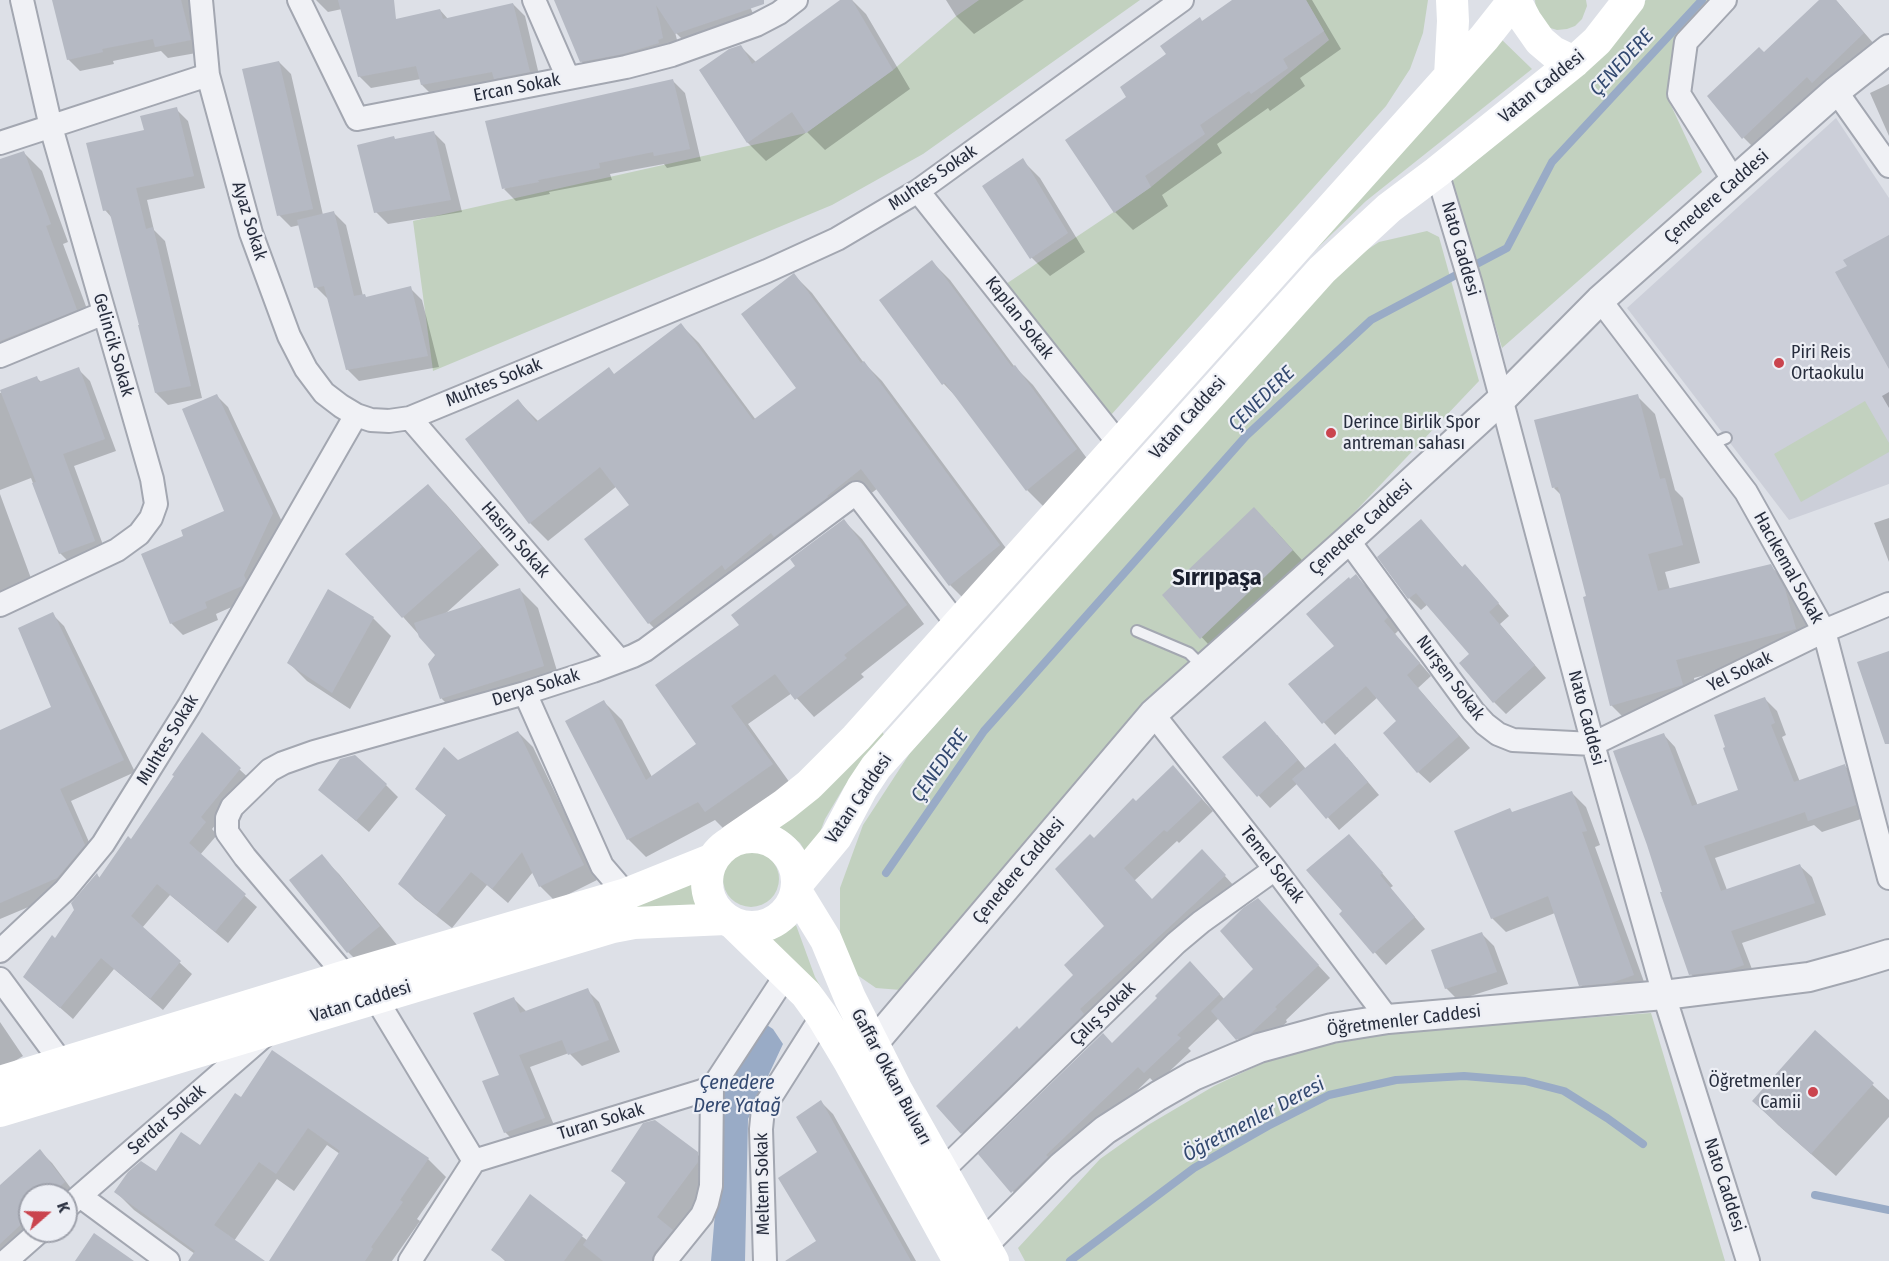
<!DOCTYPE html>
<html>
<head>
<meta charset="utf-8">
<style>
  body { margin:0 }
  #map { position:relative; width:1889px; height:1261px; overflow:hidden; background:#dde0e7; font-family:"Fira Sans Condensed",sans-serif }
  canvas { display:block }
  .north { position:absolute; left:18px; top:1183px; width:60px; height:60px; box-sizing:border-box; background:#edeff5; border:2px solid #9ea1ab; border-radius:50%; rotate:70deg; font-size:16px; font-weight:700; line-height:24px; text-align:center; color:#272d3d }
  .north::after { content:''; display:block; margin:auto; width:21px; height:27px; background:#ca444e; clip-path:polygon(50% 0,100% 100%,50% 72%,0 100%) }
</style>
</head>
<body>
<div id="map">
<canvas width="1889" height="1261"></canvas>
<div class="north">K</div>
</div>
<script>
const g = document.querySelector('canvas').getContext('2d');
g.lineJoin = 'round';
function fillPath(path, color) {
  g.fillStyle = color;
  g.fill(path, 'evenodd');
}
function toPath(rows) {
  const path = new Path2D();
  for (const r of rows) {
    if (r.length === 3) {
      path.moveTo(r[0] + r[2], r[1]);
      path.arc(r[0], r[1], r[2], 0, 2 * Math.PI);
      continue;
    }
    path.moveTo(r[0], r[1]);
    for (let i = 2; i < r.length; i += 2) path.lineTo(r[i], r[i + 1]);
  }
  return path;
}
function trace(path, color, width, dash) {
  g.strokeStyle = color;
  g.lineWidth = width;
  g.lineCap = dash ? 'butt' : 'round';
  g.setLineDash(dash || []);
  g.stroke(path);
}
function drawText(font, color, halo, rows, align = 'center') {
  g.font = font + ' "Fira Sans Condensed",sans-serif';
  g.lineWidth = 4.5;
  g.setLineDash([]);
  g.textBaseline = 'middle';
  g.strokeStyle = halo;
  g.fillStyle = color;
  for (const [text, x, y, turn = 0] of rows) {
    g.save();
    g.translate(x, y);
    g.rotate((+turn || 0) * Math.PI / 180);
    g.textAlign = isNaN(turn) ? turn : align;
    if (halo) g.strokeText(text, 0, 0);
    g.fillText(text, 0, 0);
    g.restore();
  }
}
const built = toPath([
  [1836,118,1889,198,1889,484,1789,520,1627,308]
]);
const green = toPath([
  [979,0,1140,0,923,154,832,205,433,371,413,221,806,133,893,70,955,17],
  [1306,0,1428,0,1423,33,1410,69,1386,106,1103,424,997,290,1151,187,1329,40],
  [1535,0,1586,0,1587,6,1582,19,1575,26,1567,29,1557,30,1547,27,1536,11],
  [1646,0,1721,0,1674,50,1669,101,1702,172,1502,348,1452,181,1580,74],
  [1498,36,1532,69,1366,201,1304,261],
  [1427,231,1439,237,1479,381,901,990,876,988,850,970,840,941,840,888,863,825,910,753,1347,263,1379,242],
  [1865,401,1889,443,1889,452,1801,502,1774,454],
  [881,729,884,735,844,787,825,819,810,859,800,843,788,833,775,825],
  [751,879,28],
  [694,873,693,887,705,916,608,906],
  [796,925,815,977,842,1024,772,939],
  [1651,1013,1725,1261,1025,1261,1018,1248,1100,1159,1148,1125,1214,1086,1284,1053,1397,1032]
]);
const water = toPath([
  [764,1023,773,1029,783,1044,748,1119,745,1261,711,1261,717,1189,715,1090]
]);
const shadow = toPath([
  [54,0,190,0,202,52,168,58,161,51,113,61,114,64,80,71,68,59],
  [316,0,358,0,391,22,440,10,448,19,513,4,525,16,541,83,434,97,422,85,421,79,371,88,359,76,342,9,328,12],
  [556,0,747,0,760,29,694,51,675,32,681,56,600,80,581,61],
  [843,0,852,0,866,14,910,89,825,150,807,132,766,161,748,143,701,71,740,46,756,62],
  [946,0,1024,0,974,34,956,16],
  [1234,0,1312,0,1341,49,1300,78,1305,86,1270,111,1268,108,1217,144,1222,153,1162,195,1168,206,1133,230,1115,212,1128,97,1168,55,1203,22],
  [1821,0,1836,0,1881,52,1762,156,1744,138,1709,97,1764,54],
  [279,62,291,74,323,215,334,213,346,225,363,296,367,298,410,288,422,300,439,367,359,381,347,369,328,299,316,287,300,225,291,227,279,215],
  [673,81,685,93,701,161,667,168,664,164,610,174,612,180,549,192,550,194,516,201,504,189],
  [1889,84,1889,136,1870,93],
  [176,109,188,121,205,188,147,200,154,230,165,241,202,398,168,405,156,393,141,326,113,219,105,210,146,131],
  [433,132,445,144,462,212,388,224,376,212,396,141],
  [24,153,42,171,68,242,63,244,94,328,0,363,0,161],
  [1022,160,1040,178,1085,252,1050,276,1032,258,984,186],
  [932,262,950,280,1014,366,1033,385,1094,468,1045,508,1027,490,960,401,944,384,881,301],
  [794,275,812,293,864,363,882,381,1017,563,968,603,950,585,878,488,844,515,845,516,793,554,789,551,667,641,649,623,631,505,617,486,548,541,530,523,518,401,539,422,615,375,681,325,699,343,756,420,798,388],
  [78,369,90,381,116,451,74,466,106,553,72,565,60,553,31,478,0,490,0,393,37,378,42,383],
  [1889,392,1889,408,1882,396],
  [216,395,228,407,284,526,254,597,216,614,218,620,183,635,171,623,185,536,226,512],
  [1637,396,1655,414,1675,490,1683,498,1700,563,1665,572,1670,590,1770,566,1789,584,1803,609,1813,647,1694,678,1700,703,1629,723,1611,705,1588,597,1562,496,1554,488],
  [428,486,446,504,499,565,445,614,520,590,538,608,561,684,460,717,442,699,430,664,437,655,347,554],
  [0,494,32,581,0,593],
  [1889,518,1889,562,1874,523],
  [844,521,862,539,924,624,861,674,864,677,814,717,792,693,748,724,790,783,724,829,715,820,646,857,628,839,604,702,622,720,652,777,698,744,741,625],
  [1421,521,1463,568,1477,578,1509,616,1500,624,1546,678,1506,714,1494,702,1471,655,1428,604,1421,610,1409,598,1379,557],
  [1272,527,1310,569,1219,656,1164,596],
  [1356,576,1368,588,1399,630,1395,634,1431,676,1418,688,1470,748,1430,783,1418,772,1398,721,1378,697,1335,735,1290,684,1336,646,1350,581],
  [52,614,64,626,135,772,71,801,96,858,69,890,0,919,0,732,53,708],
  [373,618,391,636,350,709,307,681,289,663],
  [1765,699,1777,711,1786,735,1782,737,1800,782,1845,766,1857,778,1867,817,1822,832,1814,825,1715,858,1727,890,1800,866,1812,877,1826,915,1742,943,1755,977,1703,987,1691,974,1664,735,1675,747,1698,806,1740,791],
  [518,732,533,747,597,880,555,901,540,886,533,872,508,903,487,885,452,928,415,899,400,884,447,816,417,789,458,762],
  [202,735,252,781,212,829,217,835,200,855,257,907,228,943,170,895,142,928,192,974,163,1010,114,969,73,1019,25,977,55,940,97,875,100,878,131,841],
  [1277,735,1306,769,1347,757,1379,795,1339,830,1298,783,1270,808,1224,757],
  [1173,767,1213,811,1179,843,1177,841,1134,881,1152,900,1213,863,1236,888,974,1145,962,1133,1019,1031,1075,975,1106,926,1094,840,1136,803],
  [386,785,398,797,369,832,320,790],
  [1572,793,1586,807,1600,845,1595,847,1647,990,1595,999,1581,985,1555,913,1506,932,1492,918],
  [1361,848,1393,886,1390,888,1425,929,1386,965,1341,914,1344,911],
  [321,856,339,874,397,945,366,970,348,952],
  [1269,912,1330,978,1286,1020,1287,1022,1262,1045,1249,1051,1219,1018,1188,1048,1191,1051,1156,1084,1150,1078,1057,1168,1024,1204,981,1154,1112,1045,1202,975,1225,1000,1255,969],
  [1482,934,1494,946,1508,984,1458,1000,1446,988],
  [587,990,599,1002,620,1052,582,1066,569,1053,530,1067,556,1130,517,1144,505,1132,501,1076,514,999,527,1012],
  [0,1022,23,1056,0,1070],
  [1815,1032,1889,1100,1889,1117,1836,1176,1778,1125,1754,1101],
  [272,1052,428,1159,446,1177,417,1219,420,1221,392,1261,271,1261,340,1154,327,1145,294,1191,277,1179,234,1241,262,1261,190,1261,195,1254,134,1210,116,1192,156,1173,200,1147,241,1100],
  [821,1102,833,1114,916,1261,812,1261,818,1241],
  [40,1151,52,1163,76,1195,30,1195,30,1231,0,1261,0,1187],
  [697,1154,715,1172,715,1181,675,1234,690,1249,680,1261,505,1261,493,1249,530,1196,588,1241,627,1184,613,1170]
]);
const stream = toPath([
  [886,873,984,731,1246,436,1371,320,1507,248,1552,162,1702,0],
  [1815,1195,1889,1210],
  [1070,1261,1194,1168,1268,1126,1329,1095,1396,1080,1464,1076,1525,1081,1564,1091,1607,1118,1643,1144]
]);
const building = toPath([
  [52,0,181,0,191,40,155,47,153,39,102,49,103,52,67,60],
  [338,0,394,0,396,19,440,9,443,19,513,3,530,72,494,79,492,72,421,85,416,66,358,77],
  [554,0,764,0,764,4,675,34,656,5,663,38,658,40,659,43,623,54,580,62],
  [840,0,852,0,893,70,806,133,792,112,747,143,699,70,729,49,741,45,752,64],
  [1232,0,1306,0,1324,31,1283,59,1288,68,1251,94,1249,91,1200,125,1205,134,1145,176,1151,187,1114,213,1065,140,1126,97,1120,87,1166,54,1160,46,1200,17,1202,21],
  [1819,0,1836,0,1864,33,1812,83,1807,77,1742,139,1707,96,1759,47,1764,52],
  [279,61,313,209,277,216,242,69],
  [673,79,690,149,654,156,653,152,599,163,600,168,538,180,539,182,502,189,485,121],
  [177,107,194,176,136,188,146,229,153,227,191,386,155,393,138,325,139,325,109,210,103,211,86,143,144,130,140,116],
  [434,131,451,200,374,213,357,145,394,136,395,139],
  [24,151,51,224,46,226,77,310,0,341,0,159],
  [1023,158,1068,233,1030,259,982,186],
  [334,211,354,296,365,294,366,297,411,286,428,356,346,370,324,286,314,288,297,220],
  [1889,235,1889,369,1835,272,1847,266,1843,260],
  [932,260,1012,367,1015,365,1077,449,1026,491,945,383,942,385,879,300],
  [794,273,861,363,864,361,1000,545,949,586,861,469,827,496,828,497,774,537,771,533,725,570,722,565,648,624,584,539,629,505,600,467,529,524,465,439,518,399,536,422,609,367,614,374,681,323,753,420,796,388,741,314],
  [79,367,105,439,63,454,95,541,59,554,32,483,36,482,0,390,37,376,39,382],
  [217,394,273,513,244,575,246,580,242,586,205,602,207,608,170,624,141,554,183,536,181,530,224,511,182,409],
  [1638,394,1660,479,1665,478,1683,545,1648,554,1658,591,1771,564,1785,589,1796,629,1676,660,1683,685,1610,706,1583,597,1586,596,1558,487,1552,488,1534,420],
  [428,484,482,547,402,618,345,554],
  [1254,507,1293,550,1200,639,1162,595],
  [844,519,907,605,844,655,847,658,795,700,775,674,731,706,773,764,705,812,698,802,627,840,565,721,604,700,646,780,696,744,655,685,739,625,731,615,795,566,790,559],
  [1421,519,1462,567,1465,564,1499,603,1489,612,1535,665,1493,703,1459,663,1469,654,1416,593,1408,599,1377,557],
  [1356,574,1388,617,1384,621,1420,663,1407,675,1459,736,1417,773,1383,733,1396,721,1366,686,1322,724,1288,684,1334,646,1306,614,1349,577,1350,579],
  [520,588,544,666,440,699,428,664,435,655,419,637,414,623],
  [328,589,374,617,332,693,287,663],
  [53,612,124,760,60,789,85,845,57,878,0,903,0,730,51,707,18,628],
  [1889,651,1889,744,1885,744,1857,662],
  [1765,697,1775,723,1771,725,1794,782,1845,764,1856,805,1808,821,1805,812,1704,846,1721,891,1800,864,1815,903,1731,931,1744,965,1729,970,1689,975,1660,892,1662,892,1647,845,1613,751,1664,733,1692,806,1738,790,1723,748,1725,747,1714,715],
  [1265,721,1298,760,1257,797,1222,757],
  [518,731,584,865,539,887,522,852,492,889,471,872,436,915,398,884,446,815,415,789,444,747,458,760],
  [202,732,241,768,201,817,206,822,189,843,246,894,215,932,157,884,131,916,181,961,150,999,101,958,60,1008,23,977,52,935,55,938,74,910,71,903,97,873,99,878,128,836,131,839,174,776,172,775],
  [1335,743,1368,782,1326,819,1292,779],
  [355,755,387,784,356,821,318,790,340,759],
  [1173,765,1202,799,1167,832,1164,830,1124,868,1152,899,1202,849,1226,875,1080,1009,1084,1014,961,1134,936,1106,1017,1026,1019,1029,1073,975,1064,965,1104,926,1055,869,1090,834,1094,838,1133,798,1136,801],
  [1572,791,1587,831,1582,832,1634,975,1611,983,1579,986,1548,896,1491,919,1454,831,1510,808,1512,812],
  [1349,834,1383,873,1380,875,1415,917,1373,954,1339,914,1342,911,1306,870],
  [322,854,380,926,347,953,289,880],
  [1258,898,1319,965,1275,1007,1277,1009,1250,1034,1236,1040,1211,1011,1253,969,1220,931,1243,908],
  [1482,932,1497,972,1445,989,1431,950],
  [1190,961,1220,994,1177,1035,1181,1038,1144,1073,1138,1067,1046,1155,1048,1157,1011,1193,978,1154,1103,1033,1112,1043,1157,998,1155,996],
  [588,988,609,1040,568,1055,562,1040,519,1055,545,1118,504,1133,482,1081,499,1075,473,1013,514,997,520,1013],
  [1815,1030,1874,1083,1811,1154,1752,1101],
  [272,1050,429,1158,400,1200,403,1202,371,1247,373,1249,365,1261,269,1261,340,1151,308,1128,276,1174,259,1162,214,1225,265,1261,188,1261,195,1251,114,1192,128,1172,141,1161,156,1171,181,1132,200,1145,235,1093,241,1097],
  [821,1100,853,1158,911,1261,785,1261,816,1241,778,1178,817,1152,796,1117],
  [655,1120,698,1152,698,1162,657,1217,673,1230,654,1253,652,1261,603,1261,583,1245,626,1182,611,1171,643,1123],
  [40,1149,65,1182,51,1195,30,1195,30,1216,0,1244,0,1185],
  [530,1194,583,1235,564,1261,506,1261,491,1250],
  [94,1233,134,1261,75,1261]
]);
const service = toPath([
  [1710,445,1726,438],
  [1137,631,1189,653,1204,668]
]);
const minor = toPath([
  [201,0,208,75,251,233,289,336,306,369,324,393,341,406,356,415,371,420,389,421,410,418,767,271,837,239,918,191,1182,0],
  [299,0,357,119,626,67,672,55,756,25,779,13,796,0],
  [534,0,568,78],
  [1725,0,1686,42,1679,94,1734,181],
  [1836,91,1889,166],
  [0,143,208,75],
  [1437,172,1471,285,1593,744,1664,995,1748,1261],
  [918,191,1120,445],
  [1600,300,1746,492,1824,631,1889,878],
  [0,356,104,313],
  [410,418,620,661],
  [1348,540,1473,711,1485,724,1498,734,1513,740,1593,744,1824,631,1889,604],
  [0,605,117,550,139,534,151,518,156,504,152,479,51,127,22,0],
  [525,693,602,866,626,894],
  [1153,714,1275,869,1388,1019],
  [0,951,65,890,103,844,189,706,356,415],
  [346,976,245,857,227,832,227,818,232,807,270,770,283,763,314,752,525,693,593,671,633,656,645,650,856,493,957,624],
  [0,979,62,1063],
  [375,997,474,1161],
  [942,1171,1176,943,1201,922,1275,869],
  [80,1196,168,1261],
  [66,1208,264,1036],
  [6,1261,40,1231],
  [410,1261,474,1161,712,1088,786,975],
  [665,1261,702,1215,707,1203,711,1186,712,1088],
  [765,1261,761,1129,763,1109,822,1016]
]);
const tertiary = toPath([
  [855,1057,873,1044,1153,714,1348,540,1502,399,1600,300,1836,91,1889,49],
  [968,1260,1062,1166,1105,1130,1158,1096,1193,1076,1259,1048,1332,1028,1388,1019,1664,995,1809,977,1853,965,1889,954]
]);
const secondary = toPath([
  [1515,0,1526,21,1540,41,1553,52,1574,62],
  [1450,76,1453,21,1452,0],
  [752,882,45],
  [733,840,784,805,809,785,856,738,1484,38,1514,0],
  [797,884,836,837,862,788,876,767,1322,270,1389,208,1437,172,1574,62,1597,41,1629,0],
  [796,891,826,940,850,998,896,1089,993,1261],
  [733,923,806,994,822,1016,849,1061,959,1261],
  [0,1082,346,976,626,894,713,859],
  [0,1111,613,927,634,923,726,919]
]);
const markers = [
  [1779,363,6,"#ca444e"],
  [1331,433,6,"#ca444e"],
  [1813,1092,6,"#ca444e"]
];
const streetNames = [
  ["Vatan Caddesi",1542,87,-39],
  ["Ercan Sokak",517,88,-11],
  ["Muhtes Sokak",933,178,-34],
  ["Çenedere Caddesi",1717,197,-41],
  ["Ayaz Sokak",249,221,73],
  ["Nato Caddesi",1460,249,74],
  ["Kaplan Sokak",1019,318,52],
  ["Gelincik Sokak",113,345,74],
  ["Muhtes Sokak",494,383,-22],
  ["Vatan Caddesi",1188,418,-48],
  ["Çenedere Caddesi",1361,528,-42],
  ["Hasım Sokak",515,540,49],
  ["Hacıkemal Sokak",1788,568,61],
  ["Yel Sokak",1740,672,-26],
  ["Nurşen Sokak",1450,678,53],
  ["Derya Sokak",536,688,-17],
  ["Nato Caddesi",1586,718,75],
  ["Muhtes Sokak",168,740,-59],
  ["Vatan Caddesi",859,799,-56],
  ["Temel Sokak",1272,865,52],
  ["Çenedere Caddesi",1019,871,-50],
  ["Vatan Caddesi",361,1002,-17],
  ["Çalış Sokak",1103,1014,-44],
  ["Öğretmenler Caddesi",1404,1021,-7],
  ["Gaffar Okkan Bulvarı",891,1077,62],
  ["Serdar Sokak",167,1120,-41],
  ["Turan Sokak",601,1122,-17],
  ["Meltem Sokak",763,1184,-91],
  ["Nato Caddesi",1724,1185,72]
];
const poiNames = [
  ["Piri Reis",1791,353],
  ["Ortaokulu",1791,374],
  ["Derince Birlik Spor",1343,423],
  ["antreman sahası",1343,444],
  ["Öğretmenler",1801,1082,"right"],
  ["Camii",1801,1103,"right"]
];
const waterNames = [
  ["ÇENEDERE",1622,63,-47],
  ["ÇENEDERE",1262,399,-44],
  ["ÇENEDERE",940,766,-55],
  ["Çenedere",737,1083],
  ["Dere Yatağ",737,1106],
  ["Öğretmenler Deresi",1254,1120,-28]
];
const districtNames = [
  ["Sırrıpaşa",1217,578]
];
fillPath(built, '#cccfd9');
fillPath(green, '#c2d1bf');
fillPath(water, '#99abc6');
fillPath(shadow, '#0003');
trace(stream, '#99abc6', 8);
fillPath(building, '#b5b9c3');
trace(service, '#a3a7b1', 14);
trace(minor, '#a3a7b1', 26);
trace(tertiary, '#a3a7b1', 32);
trace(service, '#f0f1f5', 10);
trace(minor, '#f0f1f5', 22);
trace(tertiary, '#f0f1f5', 28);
trace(secondary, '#fff', 32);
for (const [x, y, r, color] of markers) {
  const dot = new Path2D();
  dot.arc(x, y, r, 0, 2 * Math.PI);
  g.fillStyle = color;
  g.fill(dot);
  trace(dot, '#edeff5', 2);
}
drawText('18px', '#272d3d', '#edeff5', streetNames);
drawText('18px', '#272d3d', '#edeff5', poiNames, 'left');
drawText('italic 20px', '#334970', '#edeff5', waterNames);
drawText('bold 24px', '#1a1f2e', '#edeff5', districtNames);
</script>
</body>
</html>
